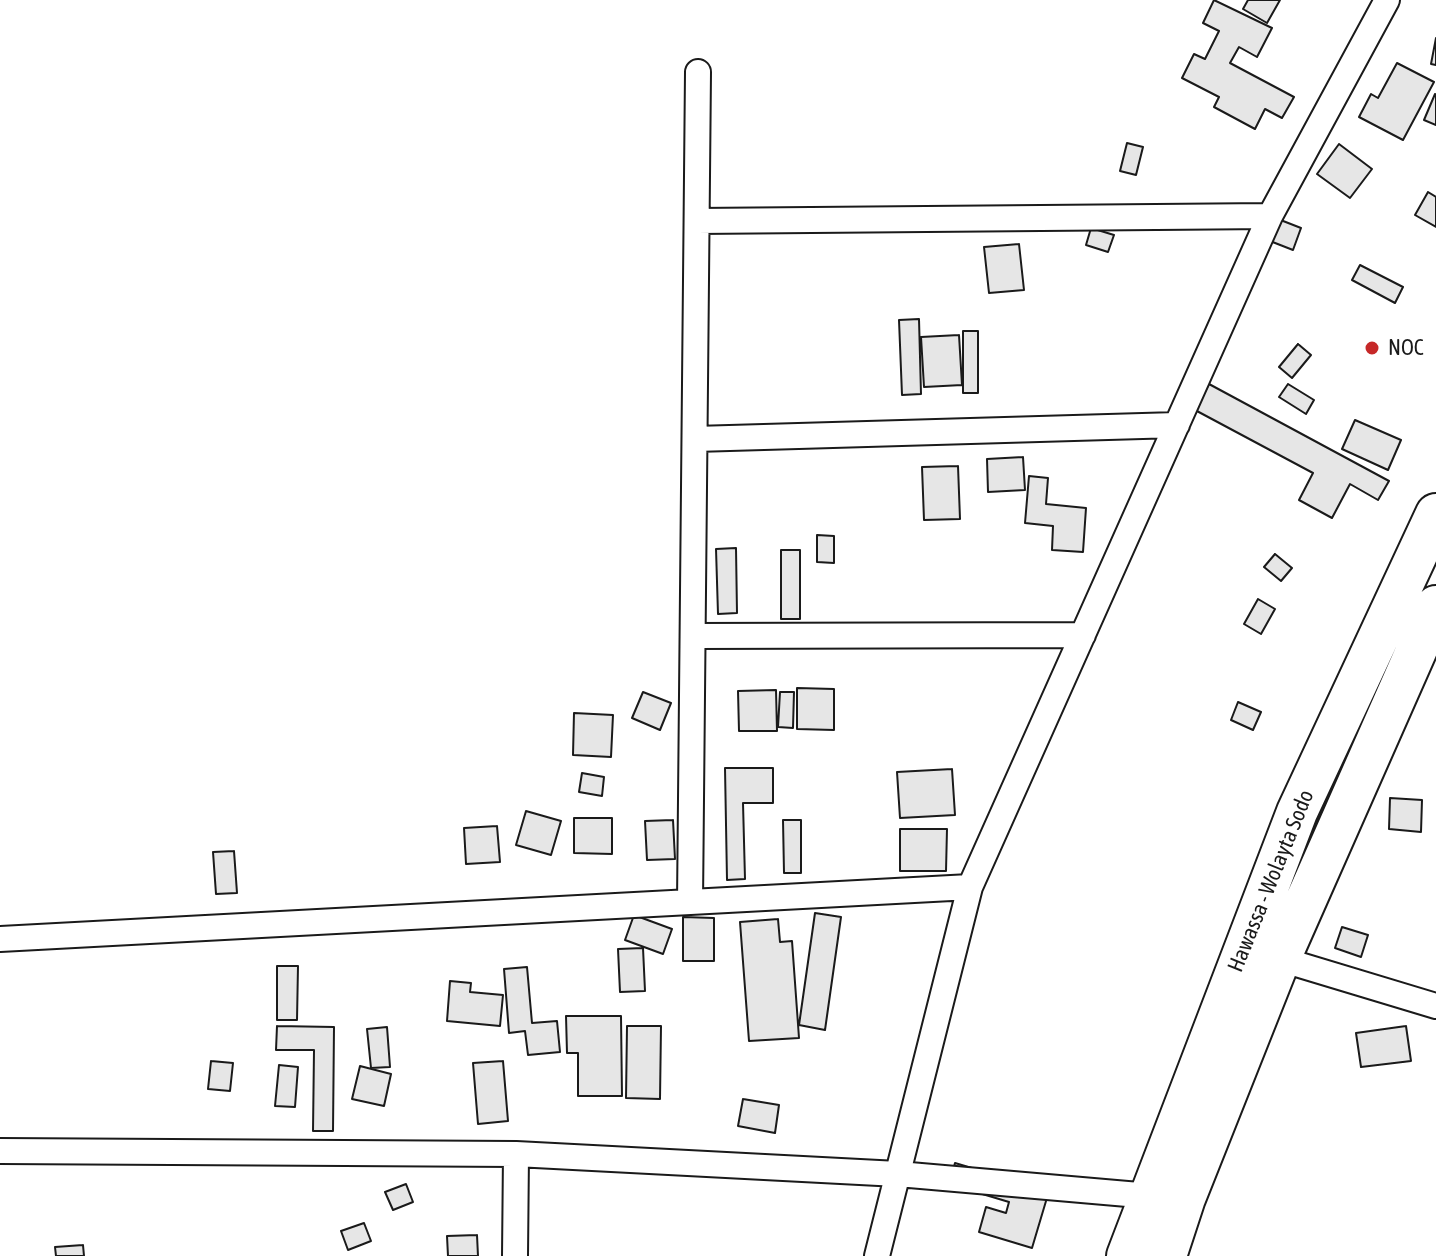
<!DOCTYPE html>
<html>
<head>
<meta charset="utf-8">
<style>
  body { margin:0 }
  canvas { display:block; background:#fff }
</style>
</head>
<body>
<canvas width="1436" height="1256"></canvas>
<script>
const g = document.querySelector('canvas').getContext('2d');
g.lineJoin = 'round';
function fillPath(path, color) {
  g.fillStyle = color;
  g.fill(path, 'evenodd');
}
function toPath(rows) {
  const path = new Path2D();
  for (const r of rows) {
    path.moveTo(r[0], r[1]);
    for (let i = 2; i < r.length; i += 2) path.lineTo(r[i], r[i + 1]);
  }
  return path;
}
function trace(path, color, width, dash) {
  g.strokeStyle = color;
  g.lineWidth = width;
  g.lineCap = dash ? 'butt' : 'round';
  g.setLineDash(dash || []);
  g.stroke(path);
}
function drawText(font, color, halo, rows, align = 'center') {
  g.font = font + ' "Asap Condensed",sans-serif';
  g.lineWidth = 6;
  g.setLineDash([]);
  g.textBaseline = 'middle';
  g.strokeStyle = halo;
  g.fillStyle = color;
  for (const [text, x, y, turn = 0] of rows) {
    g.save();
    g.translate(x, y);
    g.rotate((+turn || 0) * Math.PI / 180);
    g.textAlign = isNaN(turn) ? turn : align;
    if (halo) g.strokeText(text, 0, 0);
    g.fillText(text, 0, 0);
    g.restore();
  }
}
const building = toPath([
  [1214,0,1272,28,1257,57,1239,47,1230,63,1294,97,1282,118,1265,109,1255,129,1214,107,1219,97,1182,78,1194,54,1205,59,1219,31,1203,23,1214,0],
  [1248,0,1280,0,1267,23,1243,9,1248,0],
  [1436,38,1436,65,1431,64,1436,38],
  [1397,63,1434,82,1403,140,1359,117,1371,94,1378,98,1397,63],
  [1435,94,1436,95,1436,125,1424,120,1435,94],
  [1127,143,1143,147,1136,175,1120,171,1127,143],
  [1339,144,1372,169,1350,198,1317,174,1339,144],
  [1428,192,1436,197,1436,227,1415,215,1428,192],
  [1278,219,1301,228,1293,250,1270,241,1278,219],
  [1091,228,1114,235,1108,252,1086,245,1091,228],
  [1019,244,1024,290,989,293,984,247,1019,244],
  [1360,265,1403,287,1395,303,1352,280,1360,265],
  [919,319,921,394,902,395,899,320,919,319],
  [963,331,978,331,978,393,963,393,963,331],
  [959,335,962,385,924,387,921,337,959,335],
  [1298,344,1311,355,1292,378,1279,367,1298,344],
  [1209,384,1389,481,1378,500,1350,484,1332,518,1299,500,1313,473,1195,410,1209,384],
  [1288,384,1314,400,1306,414,1279,397,1288,384],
  [1355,420,1401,440,1388,470,1342,449,1355,420],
  [1023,457,1025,490,988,492,987,459,1023,457],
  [958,466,960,519,924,520,922,467,958,466],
  [1029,476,1048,478,1046,504,1086,508,1083,552,1052,550,1053,526,1025,523,1029,476],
  [817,535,834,536,834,563,817,562,817,535],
  [736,548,737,613,718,614,716,549,736,548],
  [781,550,800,550,800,619,781,619,781,550],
  [1275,554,1292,568,1281,581,1264,567,1275,554],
  [1258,599,1275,609,1261,634,1244,624,1258,599],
  [797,688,834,689,834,730,797,729,797,688],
  [776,690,777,731,739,731,738,691,776,690],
  [643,692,671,703,660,730,632,718,643,692],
  [780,692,794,692,793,728,778,727,780,692],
  [1238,702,1261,712,1253,730,1231,720,1238,702],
  [574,713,613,715,611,757,573,755,574,713],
  [725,768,773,768,773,803,743,803,745,879,727,880,725,768],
  [952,769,955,815,900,818,897,772,952,769],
  [582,773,604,777,602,796,579,792,582,773],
  [1390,798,1422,800,1421,832,1389,829,1390,798],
  [526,811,561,821,551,855,516,845,526,811],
  [574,818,612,818,612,854,574,853,574,818],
  [673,820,675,859,647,860,645,821,673,820],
  [783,820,801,820,801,873,784,873,783,820],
  [497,826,500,862,466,864,464,828,497,826],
  [900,829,947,829,946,871,900,871,900,829],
  [234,851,237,893,216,894,213,852,234,851],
  [815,913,841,917,825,1030,799,1025,815,913],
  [634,915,672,929,663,954,625,940,634,915],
  [683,917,714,918,714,961,683,961,683,917],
  [778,919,780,942,792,941,799,1038,749,1041,740,922,778,919],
  [1342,927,1368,935,1361,957,1335,948,1342,927],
  [643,948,645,991,620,992,618,949,643,948],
  [277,966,298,966,297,1020,277,1020,277,966],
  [527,967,532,1023,557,1021,560,1052,528,1055,525,1031,509,1033,504,969,527,967],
  [450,981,471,983,470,992,503,995,500,1026,447,1021,450,981],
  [566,1016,621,1016,622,1096,578,1096,578,1053,567,1053,566,1016],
  [277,1026,334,1027,333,1131,313,1131,314,1050,276,1050,277,1026],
  [627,1026,661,1026,660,1099,626,1098,627,1026],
  [1406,1026,1411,1061,1361,1067,1356,1033,1406,1026],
  [387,1027,390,1067,371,1068,367,1029,387,1027],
  [211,1061,233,1063,230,1091,208,1089,211,1061],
  [503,1061,508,1121,478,1124,473,1063,503,1061],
  [279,1065,298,1067,295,1107,275,1106,279,1065],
  [360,1066,391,1074,384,1106,352,1099,360,1066],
  [743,1099,779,1105,775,1133,738,1126,743,1099],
  [955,1163,1049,1191,1032,1248,979,1232,986,1207,1006,1213,1009,1202,949,1184,955,1163],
  [406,1184,413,1202,393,1210,385,1192,406,1184],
  [364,1223,371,1241,348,1250,341,1231,364,1223],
  [477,1235,478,1256,448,1256,447,1236,477,1235],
  [83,1245,84,1256,56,1256,55,1247,83,1245]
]);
const minor = toPath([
  [697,221,1270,216],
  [695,439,1177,425],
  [693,636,1083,635],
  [690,902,698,72],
  [0,939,970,887],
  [1280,959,1436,1006],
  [0,1151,516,1154,898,1174,1162,1197],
  [515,1256,516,1154],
  [877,1256,970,887,1270,216,1387,0]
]);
const primary = toPath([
  [1127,1256,1297,812,1436,514],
  [1166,1256,1185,1198,1280,959,1436,606]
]);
const markers = [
  [1372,348,8,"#c62828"]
];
const poiNames = [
  ["NOC",1388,348]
];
const streetNames = [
  ["Hawassa - Wolayta Sodo",1271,881,-68]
];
fillPath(building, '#e6e6e6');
trace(building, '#1a1a1a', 2);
trace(minor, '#1a1a1a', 28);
trace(primary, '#1a1a1a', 44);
trace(minor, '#fff', 24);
trace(primary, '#fff', 40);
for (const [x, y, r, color] of markers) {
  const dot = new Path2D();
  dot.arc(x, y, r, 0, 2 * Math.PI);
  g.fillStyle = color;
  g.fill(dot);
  trace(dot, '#fff', 3);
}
drawText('22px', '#1a1a1a', '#fff', poiNames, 'left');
drawText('22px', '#1a1a1a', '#fff', streetNames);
</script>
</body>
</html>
